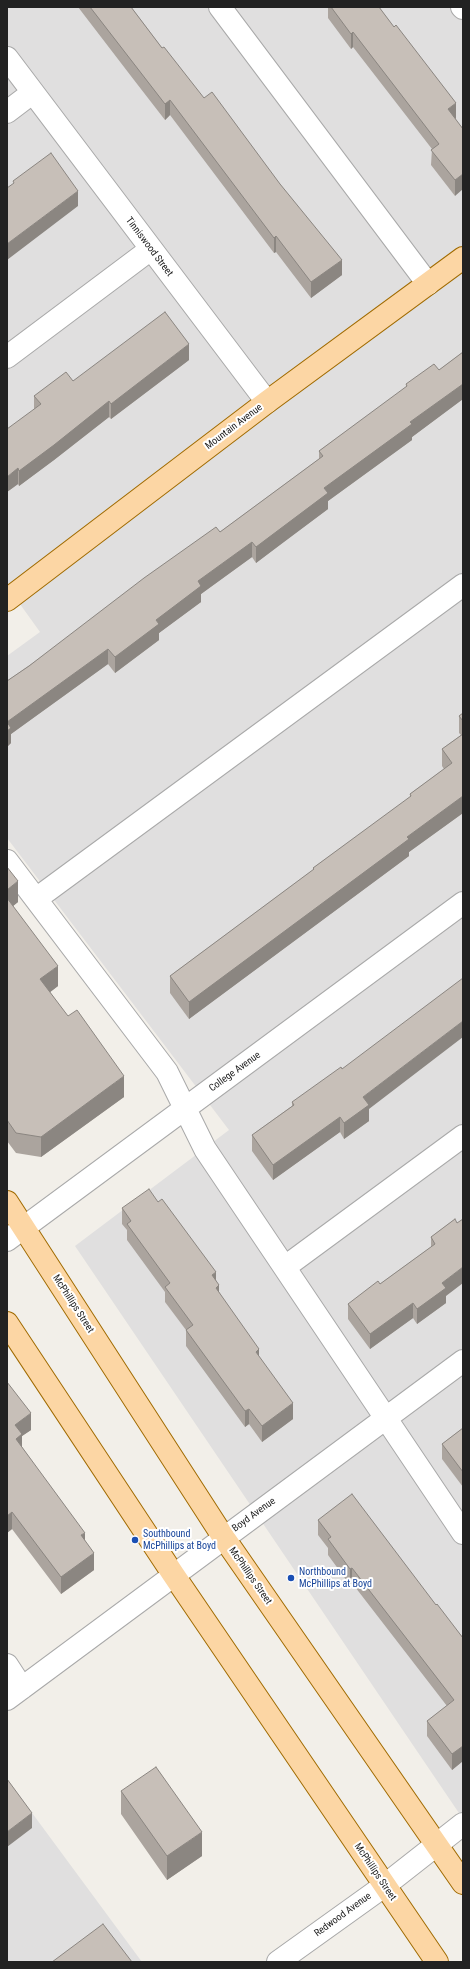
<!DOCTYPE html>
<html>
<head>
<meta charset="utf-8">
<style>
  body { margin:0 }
  #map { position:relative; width:470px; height:1969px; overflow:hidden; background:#f2efe9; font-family:"Roboto Condensed",sans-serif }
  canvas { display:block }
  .frame { position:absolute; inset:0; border:8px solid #222; pointer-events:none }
</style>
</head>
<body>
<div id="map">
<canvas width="470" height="1969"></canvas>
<div class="frame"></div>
</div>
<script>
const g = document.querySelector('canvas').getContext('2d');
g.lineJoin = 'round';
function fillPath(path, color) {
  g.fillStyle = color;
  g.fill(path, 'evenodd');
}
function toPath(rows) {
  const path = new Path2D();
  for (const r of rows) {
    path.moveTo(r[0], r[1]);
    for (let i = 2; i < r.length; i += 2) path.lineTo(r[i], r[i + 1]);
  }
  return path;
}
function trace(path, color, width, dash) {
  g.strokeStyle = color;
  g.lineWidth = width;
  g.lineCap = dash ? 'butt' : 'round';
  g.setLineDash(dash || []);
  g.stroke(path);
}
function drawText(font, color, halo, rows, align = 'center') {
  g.font = font + ' "Roboto Condensed",sans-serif';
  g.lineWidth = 4;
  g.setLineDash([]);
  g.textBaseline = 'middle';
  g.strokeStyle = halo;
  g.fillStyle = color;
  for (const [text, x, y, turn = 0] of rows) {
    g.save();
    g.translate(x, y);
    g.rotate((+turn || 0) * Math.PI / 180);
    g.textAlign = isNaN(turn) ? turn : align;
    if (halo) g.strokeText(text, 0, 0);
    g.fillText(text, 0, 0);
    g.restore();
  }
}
const residential = toPath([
  [7,7,463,7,463,1819,75,1246,229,1130,7,838,7,656,40,632,7,586],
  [7,1779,142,1962,7,1962]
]);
const minor = toPath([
  [220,7,428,284],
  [462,7,463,8],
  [7,58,267,402],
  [7,112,32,93],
  [7,357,151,249],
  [7,861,167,1072,205,1149,463,1533],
  [36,899,463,585],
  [7,1240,463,903],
  [285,1267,463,1136],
  [7,1665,22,1688],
  [7,1699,463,1361],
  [278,1962,384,1886,463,1824]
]);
const major = toPath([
  [7,600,267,402,463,258],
  [7,1202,224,1538,463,1883],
  [7,1323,173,1574,437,1962]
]);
const wall = toPath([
  [78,7,131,7,162,48,342,275,311,298,276,252,274,253,170,115,165,120,134,80],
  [328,7,379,7,456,118,455,196,431,165,432,149,353,47,351,49,328,18],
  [463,352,463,399,412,437,412,440,328,501,328,509,282,543,256,563,252,557,201,594,201,602,159,633,159,640,115,673,108,664,11,734,11,743,7,747,7,681,220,532,319,459,319,451,406,388,406,384,439,370],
  [189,360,111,419,109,417,54,460,19,486,18,484,7,492,34,409,34,396,73,381],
  [463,713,463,813,409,852,409,856,189,1019,170,993,170,976,313,870,313,868,410,798,410,794,444,769,442,766,442,749,461,735,459,733,459,716],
  [7,867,18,902,13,906,58,986,50,992,124,1097,41,1157,16,1153,7,1141],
  [292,1102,369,1109,369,1121,344,1139,340,1132,273,1180,252,1151,252,1135,292,1106],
  [122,1208,216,1280,219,1292,259,1357,293,1419,262,1442,249,1424,245,1427,186,1346,186,1330,165,1302,165,1292,127,1240,127,1230,122,1224],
  [455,1219,446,1296,446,1303,417,1324,413,1318,370,1349,348,1319,348,1304,380,1284,431,1247,431,1237],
  [7,1382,31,1430,22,1436,22,1447,85,1540,94,1570,61,1594,12,1529,7,1533],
  [463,1428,463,1487,442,1459,442,1444],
  [318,1520,436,1605,463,1638,463,1761,452,1770,427,1736,427,1721,447,1706,352,1583,350,1585,328,1555,328,1548,318,1535],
  [121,1791,202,1856,167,1880,121,1814]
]);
const shadedWall = toPath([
  [353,32,353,47,351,49,351,34],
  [170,100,170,115,165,120,165,104],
  [456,103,456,118,448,124,448,109],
  [463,174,463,189,455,196,455,180],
  [78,191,78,206,7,260,7,244],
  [276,236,276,252,274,253,274,238],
  [342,260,342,275,311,298,311,282],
  [189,344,189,360,111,419,111,404],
  [463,384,463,399,412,437,412,440,328,501,328,509,256,563,256,547,324,488,410,422],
  [109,401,109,417,54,460,19,486,19,471],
  [18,468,18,484,7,492,7,477],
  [252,542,252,557,201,594,201,602,159,633,159,640,115,673,115,657,198,581],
  [108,649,108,664,11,734,11,743,7,747,7,722],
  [463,796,463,813,409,852,409,856,189,1019,189,1002,407,837],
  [18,881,18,902,7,911,7,890],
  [58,966,58,986,40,1000,40,979],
  [463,1021,463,1037,369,1109,369,1121,344,1139,344,1123,363,1097],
  [124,1076,124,1097,41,1157,41,1137],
  [340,1117,340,1132,273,1180,273,1165],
  [463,1267,463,1283,446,1296,446,1303,417,1324,417,1309,442,1283],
  [216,1272,216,1287,212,1275],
  [219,1285,219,1301,216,1288],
  [413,1303,413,1318,370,1349,370,1334],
  [259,1349,259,1364,256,1352],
  [293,1403,293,1419,262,1442,262,1426],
  [249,1409,249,1424,245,1427,245,1411],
  [31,1413,31,1430,22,1436,22,1451,16,1456,15,1425],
  [12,1512,12,1529,7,1533,7,1516],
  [85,1533,85,1550,81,1535],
  [94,1553,94,1570,61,1594,61,1577],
  [352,1568,352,1583,350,1585,350,1569],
  [463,1746,463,1761,452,1770,452,1754],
  [32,1813,32,1828,7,1847,7,1832],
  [202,1832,202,1856,167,1880,167,1856]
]);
const building = toPath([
  [90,7,131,7,162,48,164,47,204,98,212,92,280,184,342,260,311,282,276,236,274,238,170,100,165,104,90,7],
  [331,7,379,7,394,27,396,25,456,103,448,109,463,129,463,174,455,180,431,150,439,144,353,32,351,34,331,7],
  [51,153,78,191,7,244,7,188,14,183,13,181,51,153],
  [165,312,189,344,111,404,109,401,54,445,19,471,18,468,7,477,7,429,41,404,34,396,66,372,73,381,165,312],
  [463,352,463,384,410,422,412,424,324,488,328,493,256,547,252,542,198,581,201,586,156,620,159,624,115,657,108,649,7,722,7,681,29,666,144,578,216,527,220,532,323,456,319,451,407,386,406,384,434,364,439,370,463,352],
  [463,713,463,721,459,716,463,713],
  [7,722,11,728,7,731,7,722],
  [463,734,463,796,407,837,409,839,189,1002,170,976,314,869,313,868,411,796,410,794,452,763,442,749,463,734],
  [7,867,18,881,7,890,7,867],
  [7,898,58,966,40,979,68,1016,77,1010,124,1076,41,1137,16,1133,7,1120,7,898],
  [463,978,463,1021,363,1097,369,1105,344,1123,340,1117,273,1165,252,1135,294,1105,292,1102,341,1067,342,1069,463,978],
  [149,1189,158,1202,162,1199,216,1272,212,1275,219,1285,216,1288,259,1349,256,1352,293,1403,262,1426,249,1409,245,1411,186,1330,193,1325,165,1287,170,1283,127,1224,131,1221,122,1208,149,1189],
  [455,1219,457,1223,463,1219,463,1267,442,1283,446,1288,417,1309,413,1303,370,1334,348,1304,378,1281,380,1284,435,1244,431,1237,455,1219],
  [7,1382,31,1413,15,1425,22,1434,16,1439,85,1533,81,1535,94,1553,61,1577,12,1512,7,1516,7,1382],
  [463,1428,463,1472,442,1444,463,1428],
  [352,1494,436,1605,437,1604,463,1638,463,1746,452,1754,427,1721,454,1700,352,1568,350,1569,328,1539,331,1537,318,1520,352,1494],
  [156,1767,202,1832,167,1856,121,1791,156,1767],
  [7,1779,32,1813,7,1832,7,1779],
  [103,1924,132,1962,52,1962,103,1924]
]);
const markers = [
  [135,1540,4,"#1a4fb4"],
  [291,1578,4,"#1a4fb4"]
];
const streetNames = [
  ["Tinniswood Street",149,247,53],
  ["Mountain Avenue",234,427,-37],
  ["College Avenue",235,1072,-36],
  ["McPhillips Street",73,1304,57],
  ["Boyd Avenue",254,1515,-36],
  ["McPhillips Street",250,1576,55],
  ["McPhillips Street",375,1872,56],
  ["Redwood Avenue",343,1915,-36]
];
const transitNames = [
  ["Southbound",143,1534],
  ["McPhillips at Boyd",143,1546],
  ["Northbound",299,1572],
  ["McPhillips at Boyd",299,1584]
];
fillPath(residential, '#e0dfdf');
trace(minor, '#a9a9a9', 24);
trace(major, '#a06b00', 24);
trace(minor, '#fff', 22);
trace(major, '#fcd6a4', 22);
fillPath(wall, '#aba49e');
fillPath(shadedWall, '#8b8681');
fillPath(building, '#c7bfb8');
trace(building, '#8b8681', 1);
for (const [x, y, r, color] of markers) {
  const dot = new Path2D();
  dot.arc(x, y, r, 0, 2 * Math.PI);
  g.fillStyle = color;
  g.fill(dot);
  trace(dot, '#fff', 1.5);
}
drawText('10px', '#222', '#fff', streetNames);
drawText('10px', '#164399', '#fff', transitNames, 'left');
</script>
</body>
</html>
